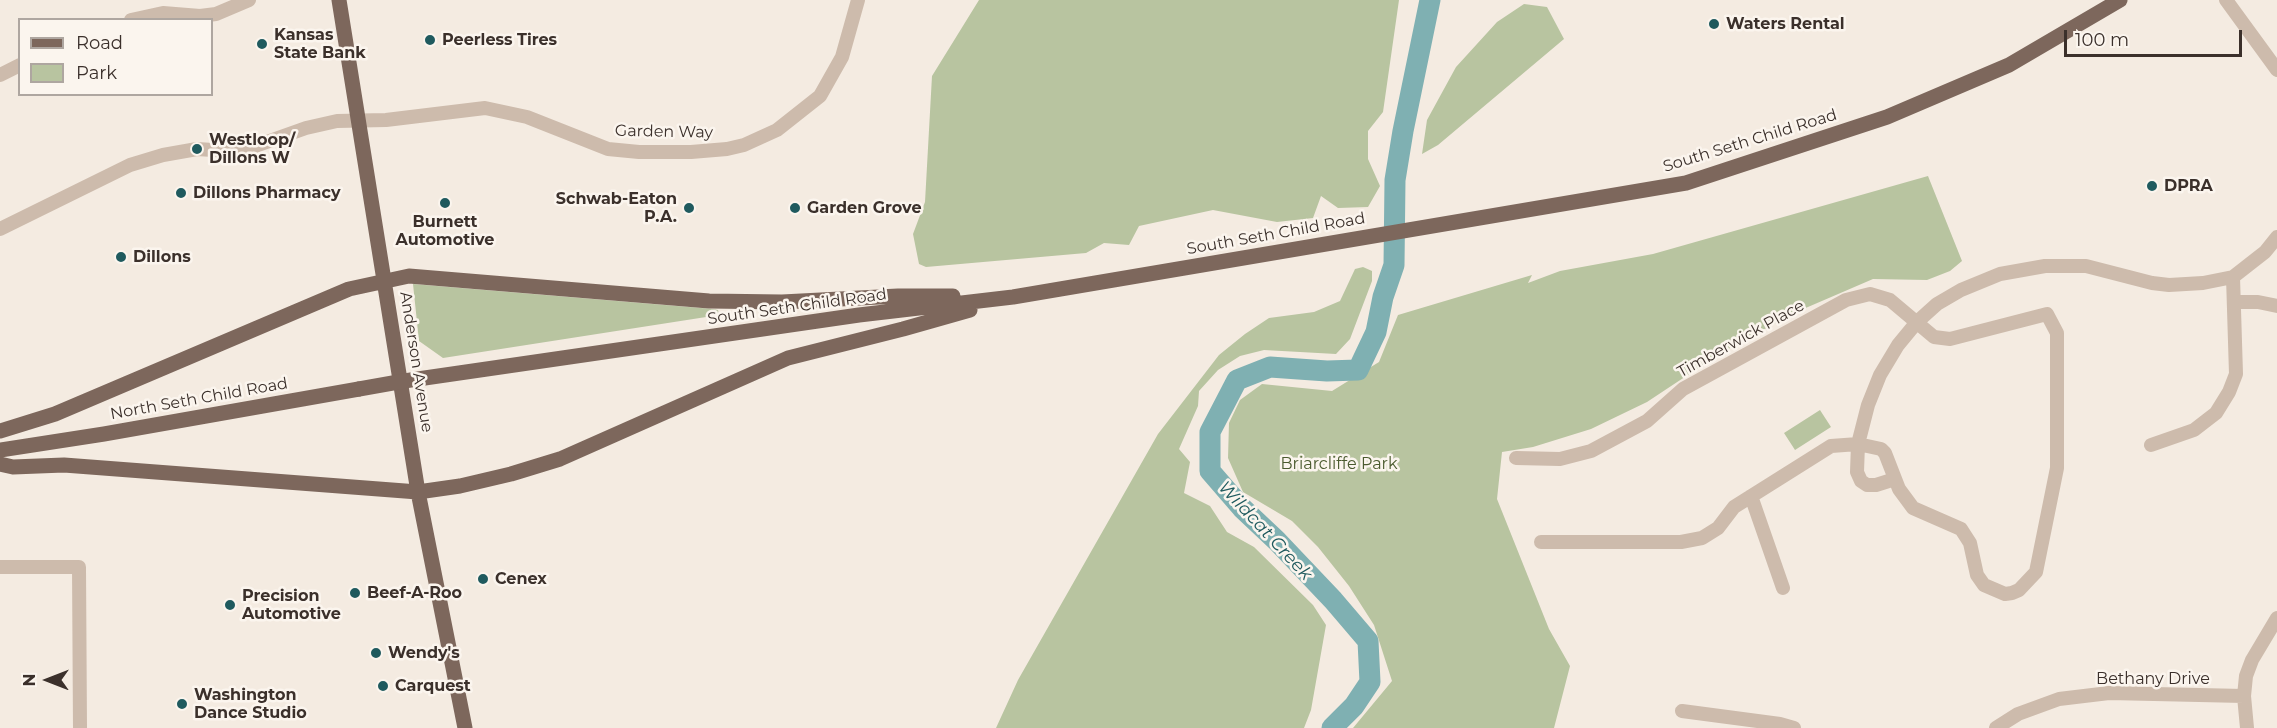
<!DOCTYPE html>
<html>
<head>
<meta charset="utf-8">
<style>
  body { margin:0 }
  #map { position:relative; width:2277px; height:728px; overflow:hidden; background:#f4ebe1; font-family:Montserrat,sans-serif }
  canvas { display:block }
  .legend { position:absolute; left:18px; top:18px; width:195px; height:78px; box-sizing:border-box; background:#fbf5ee; border:2px solid #aea6a0; margin:0; padding:8px 10px; list-style:none; font-size:18px; color:#3b302b }
  .legend li { display:flex; align-items:center; gap:12px; height:30px }
  .legend b { width:30px; border:2px solid #aea6a0 }
  .north { position:absolute; left:18px; top:650px; width:60px; height:60px; -webkit-text-stroke:4px #fbf5ee; paint-order:stroke; rotate:270deg; font-size:16px; font-weight:700; line-height:24px; text-align:center; color:#3b302b }
  .north::after { content:''; display:block; margin:auto; width:21px; height:27px; background:#3b302b; clip-path:polygon(50% 0,100% 100%,50% 72%,0 100%) }
  .scale { position:absolute; left:2064px; top:30px; width:178px; height:27px; box-sizing:border-box; border:3px solid #3b302b; border-top:0; padding-left:8px; font-size:18px; line-height:21px; white-space:nowrap; color:#3b302b; -webkit-text-stroke:4px #fbf5ee; paint-order:stroke }
</style>
</head>
<body>
<div id="map">
<canvas width="2277" height="728"></canvas>
<ul class="legend">
<li><b style="height:8px;background:#7d675c"></b>Road</li>
<li><b style="height:16px;background:#b8c4a0"></b>Park</li>
</ul>
<div class="north">N</div>
<div class="scale">100 m</div>
</div>
<script>
const g = document.querySelector('canvas').getContext('2d');
g.lineJoin = 'round';
function fillPath(path, color) {
  g.fillStyle = color;
  g.fill(path, 'evenodd');
}
function toPath(rows) {
  const path = new Path2D();
  for (const r of rows) {
    path.moveTo(r[0], r[1]);
    for (let i = 2; i < r.length; i += 2) path.lineTo(r[i], r[i + 1]);
  }
  return path;
}
function trace(path, color, width, dash) {
  g.strokeStyle = color;
  g.lineWidth = width;
  g.lineCap = dash ? 'butt' : 'round';
  g.setLineDash(dash || []);
  g.stroke(path);
}
function drawText(font, color, halo, rows, align = 'center') {
  g.font = font + ' Montserrat,sans-serif';
  g.lineWidth = 5;
  g.setLineDash([]);
  g.textBaseline = 'middle';
  g.strokeStyle = halo;
  g.fillStyle = color;
  for (const [text, x, y, turn = 0] of rows) {
    g.save();
    g.translate(x, y);
    g.rotate((+turn || 0) * Math.PI / 180);
    g.textAlign = isNaN(turn) ? turn : align;
    if (halo) g.strokeText(text, 0, 0);
    g.fillText(text, 0, 0);
    g.restore();
  }
}
const green = toPath([
  [979,0,1399,0,1383,112,1368,131,1368,159,1380,186,1368,207,1338,208,1321,196,1313,218,1277,222,1213,210,1139,226,1129,245,1104,243,1086,253,926,267,919,264,913,234,925,202,932,76],
  [1524,4,1547,7,1564,39,1438,145,1422,154,1427,120,1456,67,1497,22],
  [1928,176,1962,261,1950,271,1927,280,1873,279,1794,313,1721,353,1647,402,1591,429,1533,447,1502,452,1497,499,1549,629,1570,666,1554,728,1353,728,1392,681,1374,625,1349,586,1318,547,1292,521,1243,492,1228,458,1229,423,1240,400,1262,384,1332,391,1379,362,1398,315,1532,275,1528,283,1560,271,1653,254],
  [1363,267,1372,271,1372,281,1350,339,1336,354,1264,350,1240,356,1218,370,1199,391,1198,406,1179,449,1190,462,1184,493,1210,506,1227,532,1254,547,1313,605,1326,625,1311,710,1304,728,996,728,1018,680,1158,434,1219,355,1245,334,1269,318,1314,312,1340,301,1355,269],
  [413,284,713,309,718,310,719,315,443,358,419,341],
  [1820,410,1831,427,1795,450,1784,433]
]);
const river = toPath([
  [1332,728,1354,706,1370,682,1368,641,1333,600,1277,541,1242,508,1210,471,1210,432,1237,380,1270,367,1327,371,1358,370,1376,332,1383,297,1394,265,1395,180,1403,131,1430,0]
]);
const minor = toPath([
  [2226,0,2277,70],
  [131,20,163,13,200,16,216,14,249,0],
  [0,75,20,65],
  [0,229,130,165,163,155,197,149,229,151,247,149,306,128,337,121,386,120,485,108,527,117,608,149,639,152,691,152,727,149,744,145,777,130,820,96,842,57,858,0],
  [2234,302,2258,302,2277,306],
  [2151,445,2194,430,2216,413,2229,392,2236,374,2233,277],
  [1516,458,1560,459,1591,451,1647,421,1683,389,1846,300,1870,294,1890,300,1934,337,1950,339,2047,314,2057,333,2057,468,2036,572,2019,590,2012,593,2005,594,1984,585,1977,575,1970,543,1961,529,1913,508,1899,489,1885,453,1881,449,1858,444,1831,446,1734,507,1718,528,1702,538,1681,542,1541,542],
  [1895,479,1876,485,1867,485,1861,481,1857,472,1858,444,1868,405,1880,375,1898,345,1917,322,1937,304,1961,290,2000,274,2045,266,2086,266,2152,283,2169,285,2203,283,2233,277,2265,252,2277,237],
  [1751,496,1783,588],
  [0,567,79,567,80,728],
  [1682,711,1780,724,1794,728],
  [1996,728,2018,714,2059,699,2109,693,2244,696],
  [2247,728,2244,696,2246,676,2252,660,2277,618]
]);
const major = toPath([
  [339,0,418,492,465,728],
  [404,381,859,315,1013,297,1686,183,1887,117,2009,65,2120,0],
  [0,431,55,414,349,289,409,276,709,301,782,302,898,296,953,296],
  [0,450,104,434,359,389],
  [0,464,13,467,64,465,418,492,460,486,511,474,560,459,788,358,903,329,970,310]
]);
const majorBridge = toPath([
  [359,389,404,381]
]);
const markers = [
  [1714,24,6,"#1f5a5e"],
  [430,40,6,"#1f5a5e"],
  [262,44,6,"#1f5a5e"],
  [197,149,6,"#1f5a5e"],
  [2152,186,6,"#1f5a5e"],
  [181,193,6,"#1f5a5e"],
  [445,203,6,"#1f5a5e"],
  [689,208,6,"#1f5a5e"],
  [795,208,6,"#1f5a5e"],
  [121,257,6,"#1f5a5e"],
  [483,579,6,"#1f5a5e"],
  [355,593,6,"#1f5a5e"],
  [230,605,6,"#1f5a5e"],
  [376,653,6,"#1f5a5e"],
  [383,686,6,"#1f5a5e"],
  [182,704,6,"#1f5a5e"]
];
const poiNames = [
  ["Waters Rental",1726,24],
  ["Kansas",274,35],
  ["State Bank",274,53],
  ["Peerless Tires",442,40],
  ["Westloop/",209,140],
  ["Dillons W",209,158],
  ["DPRA",2164,186],
  ["Dillons Pharmacy",193,193],
  ["Schwab-Eaton",677,199,"right"],
  ["P.A.",677,217,"right"],
  ["Garden Grove",807,208],
  ["Burnett",445,222,"center"],
  ["Automotive",445,240,"center"],
  ["Dillons",133,257],
  ["Cenex",495,579],
  ["Beef-A-Roo",367,593],
  ["Precision",242,596],
  ["Automotive",242,614],
  ["Wendy's",388,653],
  ["Carquest",395,686],
  ["Washington",194,695],
  ["Dance Studio",194,713]
];
const streetNames = [
  ["Garden Way",664,132,1],
  ["South Seth Child Road",1750,141,-17],
  ["South Seth Child Road",1276,234,-10],
  ["South Seth Child Road",797,307,-8],
  ["Timberwick Place",1741,339,-29],
  ["Anderson Avenue",416,362,81],
  ["North Seth Child Road",199,399,-10],
  ["Bethany Drive",2153,679]
];
const parkNames = [
  ["Briarcliffe Park",1339,464]
];
const waterNames = [
  ["Wildcat Creek",1265,531,47]
];
fillPath(green, '#b8c4a0');
trace(river, '#7fb0b2', 21);
trace(minor, '#cdbbac', 14);
trace(major, '#7d675c', 15);
trace(majorBridge, '#7d675c', 15);
for (const [x, y, r, color] of markers) {
  const dot = new Path2D();
  dot.arc(x, y, r, 0, 2 * Math.PI);
  g.fillStyle = color;
  g.fill(dot);
  trace(dot, '#fbf5ee', 2);
}
drawText('bold 16px', '#3b302b', '#fbf5ee', poiNames, 'left');
drawText('16px', '#3b302b', '#fbf5ee', streetNames);
drawText('16px', '#4a5a2e', '#fbf5ee', parkNames);
drawText('italic 18px', '#1f5a5e', '#fbf5ee', waterNames);
</script>
</body>
</html>
